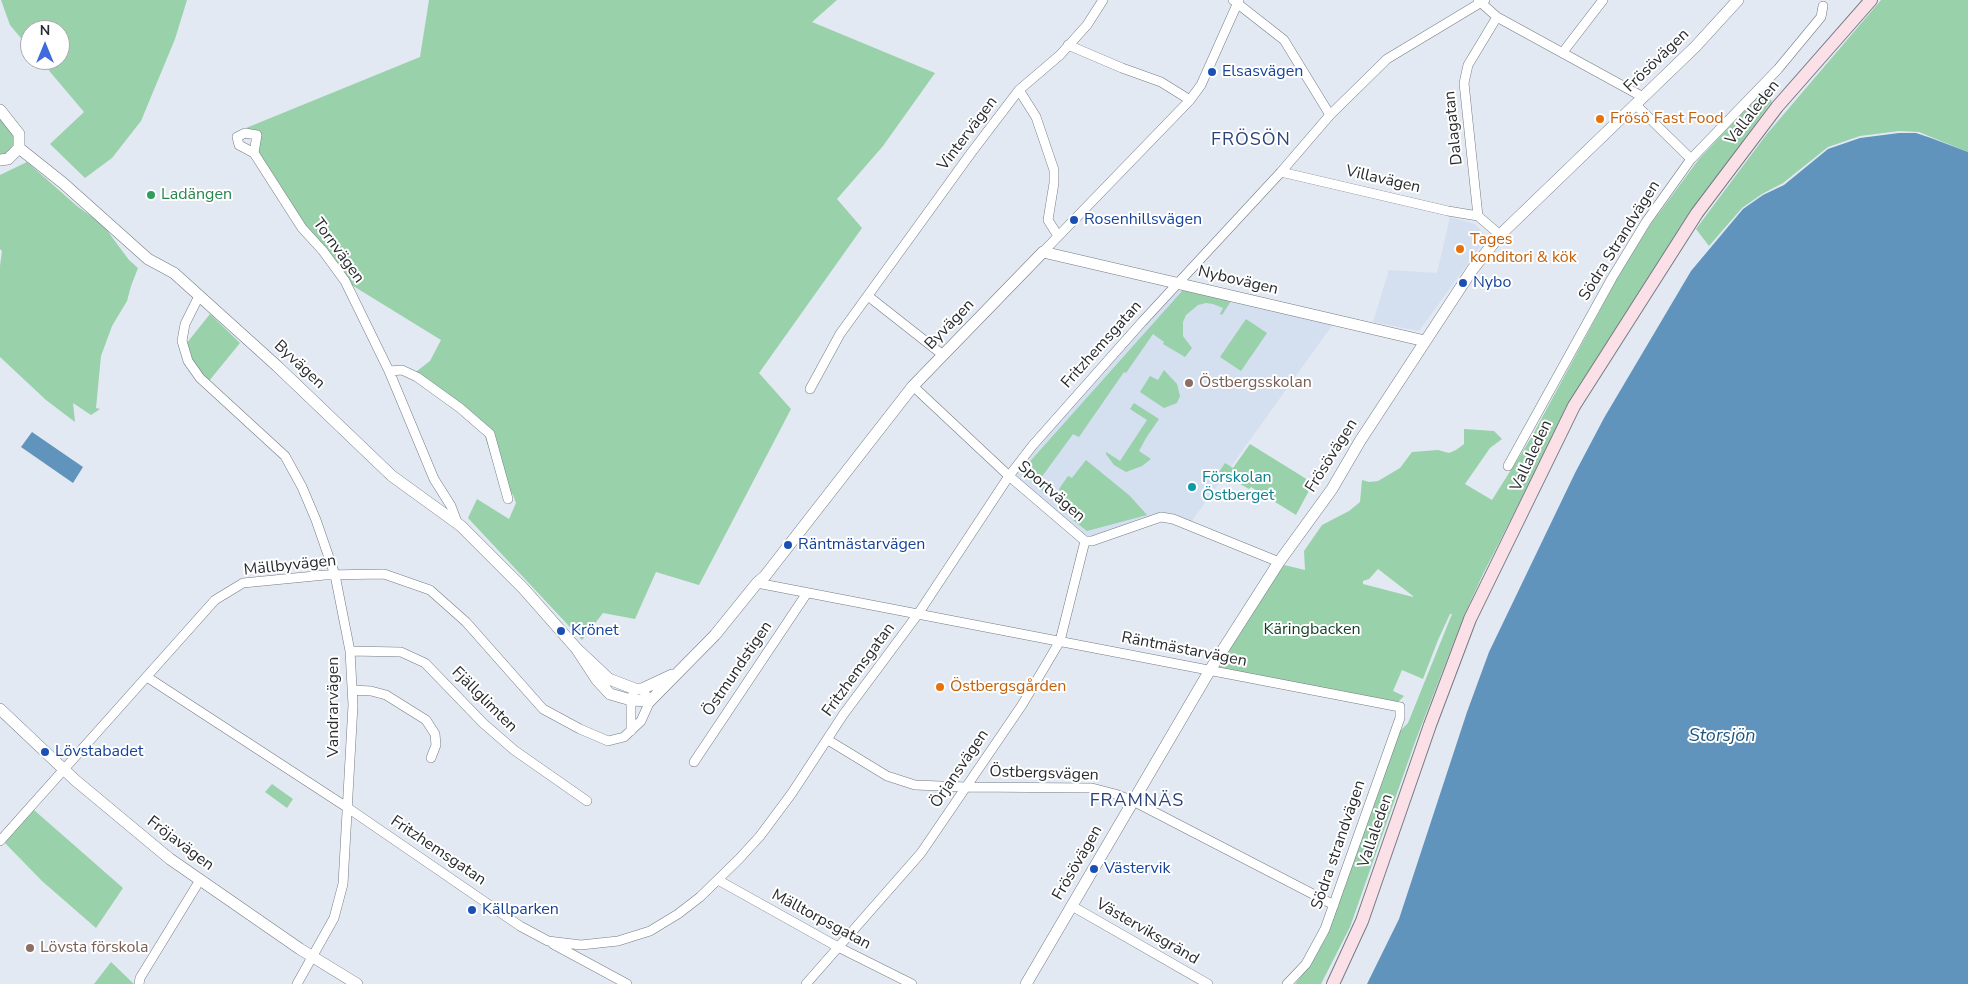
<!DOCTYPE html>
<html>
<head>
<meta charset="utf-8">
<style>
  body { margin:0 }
  #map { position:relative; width:1968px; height:984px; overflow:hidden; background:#e2e9f3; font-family:"Nunito Sans",sans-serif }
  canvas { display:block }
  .north { position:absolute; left:20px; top:20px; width:50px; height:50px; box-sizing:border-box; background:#fff; border:1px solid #a9aaac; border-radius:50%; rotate:0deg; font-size:14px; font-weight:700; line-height:20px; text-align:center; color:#292b2f }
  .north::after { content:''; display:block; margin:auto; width:18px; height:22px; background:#3f6bdc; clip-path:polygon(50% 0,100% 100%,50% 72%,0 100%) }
</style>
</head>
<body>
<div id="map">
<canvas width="1968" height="984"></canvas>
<div class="north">N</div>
</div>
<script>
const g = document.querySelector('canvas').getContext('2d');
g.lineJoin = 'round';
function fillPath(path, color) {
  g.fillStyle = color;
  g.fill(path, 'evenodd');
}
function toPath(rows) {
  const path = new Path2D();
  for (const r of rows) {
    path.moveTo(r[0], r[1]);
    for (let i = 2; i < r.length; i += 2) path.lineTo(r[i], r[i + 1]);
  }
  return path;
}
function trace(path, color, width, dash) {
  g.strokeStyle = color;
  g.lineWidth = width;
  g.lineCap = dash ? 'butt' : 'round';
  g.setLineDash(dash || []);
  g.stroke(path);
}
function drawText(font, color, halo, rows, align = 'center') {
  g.font = font + ' "Nunito Sans",sans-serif';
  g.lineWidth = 4;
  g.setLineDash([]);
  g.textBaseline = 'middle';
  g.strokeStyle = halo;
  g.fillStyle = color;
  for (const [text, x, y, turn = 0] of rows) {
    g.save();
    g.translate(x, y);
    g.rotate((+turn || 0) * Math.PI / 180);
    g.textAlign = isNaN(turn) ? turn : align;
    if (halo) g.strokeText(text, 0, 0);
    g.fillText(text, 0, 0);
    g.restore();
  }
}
const built = toPath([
  [1450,217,1475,224,1487,237,1419,331,1373,322,1389,270,1437,273],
  [1178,284,1336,320,1189,525,1161,517,1092,541,1009,476]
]);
const green = toPath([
  [1,0,187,0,175,39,141,121,112,158,85,178,50,144,84,112,40,60,60,60,60,30,30,30,30,49,10,25],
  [429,0,837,0,812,22,935,73,883,146,837,199,862,228,759,373,791,409,699,585,656,572,635,619,603,613,582,640,468,518,477,499,509,519,516,503,513,495,506,486,499,482,483,430,414,378,417,371,430,361,441,340,350,284,305,227,257,153,259,135,246,128,420,57],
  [1881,0,1968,0,1968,152,1919,132,1899,131,1860,136,1828,147,1783,183,1762,194,1742,208,1709,246,1696,229,1766,135],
  [1762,92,1772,101,1693,209,1571,401,1483,574,1463,618,1415,742,1350,927,1321,984,1295,984,1311,963,1326,938,1400,731,1408,723,1452,614,1450,614,1438,640,1423,679,1402,670,1393,691,1404,696,1396,704,1216,669,1284,565,1305,570,1304,551,1322,525,1349,511,1360,502,1362,480,1369,482,1378,481,1400,468,1412,452,1438,450,1449,453,1456,450,1464,444,1464,429,1494,431,1502,439,1490,448,1465,484,1492,500,1531,438,1618,277,1648,228,1699,159],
  [1378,569,1413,596,1413,597,1363,584,1363,581,1369,579],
  [0,118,8,126,14,138,14,143,8,154,0,156],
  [27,162,77,206,103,225,129,260,138,268,131,286,127,301,112,326,101,356,96,408,100,409,91,415,73,403,75,422,46,400,0,357,0,266,2,251,0,249,0,175],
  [1183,290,1231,301,1222,315,1220,314,1223,308,1213,304,1206,303,1198,305,1186,315,1183,322,1183,336,1192,348,1185,357,1163,344,1164,342,1153,334,1126,373,1124,372,1079,437,1073,434,1038,482,1050,491,1047,495,1024,474,1023,471,1025,467],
  [210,314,240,343,209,381,194,364,186,344],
  [1246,319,1267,333,1241,371,1220,357],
  [1164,370,1177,384,1180,396,1177,403,1164,408,1140,392,1150,376,1158,380],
  [1134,403,1159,419,1146,438,1139,451,1151,459,1142,466,1126,472,1114,465,1106,454,1106,452,1120,461,1147,420,1130,409],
  [1250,444,1308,480,1312,485,1296,515,1251,487,1249,489,1219,472,1225,463,1233,468],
  [1086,460,1130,496,1147,515,1087,531,1073,520,1077,514,1059,489,1068,476,1072,478],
  [272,784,293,799,287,808,265,792],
  [34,810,123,888,96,928,42,881,4,842],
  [111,962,134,984,94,984]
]);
const water = toPath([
  [1899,133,1916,133,1931,138,1968,152,1968,984,1367,984,1399,919,1467,712,1489,652,1575,473,1604,418,1691,271,1743,209,1763,195,1784,185,1828,149,1860,138],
  [32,432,83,467,73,483,21,447]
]);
const minor = toPath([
  [1233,0,1284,40,1330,115],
  [1478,0,1497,17,1643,97],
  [1497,17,1468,65,1464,83,1478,216,1500,235],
  [1068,45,1122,68,1161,82,1190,100],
  [1563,52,1603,0],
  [1019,90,1036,117,1054,170,1054,183,1048,220,1058,236],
  [1635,104,1691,159],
  [254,153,239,145,237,137,245,133,257,135,254,153,302,228,323,251,345,281,389,371,434,479,451,506,457,522],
  [1281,172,1448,211,1478,216],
  [1043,252,1190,100,1201,85,1239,0],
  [199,296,185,324,182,341,188,361,200,378,285,456,302,487,316,520,335,575,350,651,353,705,343,884,334,918,297,984],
  [868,296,943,355],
  [389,371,402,370,417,377,460,408,490,434,508,499],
  [913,386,1009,476,1085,541,1092,541,1161,517,1173,519,1279,562],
  [810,389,840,334,971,153,1019,90,1060,55,1087,25,1103,0],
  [1508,466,1612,278,1646,222,1691,159,1778,69,1821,17,1823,6],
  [757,583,1400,707,1400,718,1325,929,1306,964,1287,984],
  [350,651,401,652,425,663,483,723,514,750,587,801],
  [147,677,348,808,520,926,548,941,581,945,618,941,650,931,678,914,700,897,739,859,760,836,792,793,843,715,918,614,1009,476,1033,445,1142,322,1281,172,1330,115,1387,59,1485,0],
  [352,690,371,691,386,695,426,720,435,734,436,745,431,758],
  [631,731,631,700,633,694],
  [828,740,887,776,915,785,966,787,1092,788,1115,794,1133,801,1334,905],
  [694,762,807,593],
  [0,841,215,600,243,583,325,575,384,574,430,590,466,622,543,709,580,729,608,741,624,737,641,721,650,701,642,689],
  [718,880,838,947,912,984],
  [1072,906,1208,984],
  [553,944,627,984],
  [139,984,140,978,200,880],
  [806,984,921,853,1022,705,1060,641,1085,541]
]);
const tertiary = toPath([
  [0,110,19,134,19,148,63,183,148,259,174,273,277,366,392,476,461,526,523,588,576,648,609,679,635,689,642,689,672,675],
  [0,160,8,159,19,148],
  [576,648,597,680,610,694,631,700,650,701,715,635,757,583,765,576,913,386,1043,252,1425,341],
  [0,709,75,780,170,859,300,949,357,984],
  [1026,984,1210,670,1279,562,1332,489,1360,441,1472,270,1500,235,1696,46,1738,0]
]);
const secondary = toPath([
  [1333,984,1362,921,1430,725,1470,619,1574,406,1697,213,1777,107,1871,0]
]);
const markers = [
  [1212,72,5,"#1a4fb4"],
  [1600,119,5,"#e8710a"],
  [151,195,5,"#2e9e5b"],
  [1074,220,5,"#1a4fb4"],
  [1460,249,5,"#e8710a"],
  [1463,283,5,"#1a4fb4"],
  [1189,383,5,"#8d6e63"],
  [1192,487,5,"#0f9aa8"],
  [788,545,5,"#1a4fb4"],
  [561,631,5,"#1a4fb4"],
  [940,687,5,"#e8710a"],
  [45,752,5,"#1a4fb4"],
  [1094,869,5,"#1a4fb4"],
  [472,910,5,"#1a4fb4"],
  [30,948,5,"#8d6e63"]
];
const streetNames = [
  ["Frösövägen",1657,61,-44],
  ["Vallaleden",1753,113,-52],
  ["Dalagatan",1454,128,-96],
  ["Vintervägen",968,134,-53],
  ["Villavägen",1383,180,13],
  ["Södra Strandvägen",1620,241,-58],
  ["Tornvägen",338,251,54],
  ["Nybovägen",1238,281,13],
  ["Byvägen",950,325,-46],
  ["Fritzhemsgatan",1102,345,-48],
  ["Byvägen",299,365,43],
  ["Frösövägen",1332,456,-58],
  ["Vallaleden",1532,456,-65],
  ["Sportvägen",1051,492,41],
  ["Mällbyvägen",290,566,-6],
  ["Räntmästarvägen",1184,650,11],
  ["Östmundstigen",738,669,-56],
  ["Fritzhemsgatan",859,670,-54],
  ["Fjällglimten",484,700,45],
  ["Vandrarvägen",334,707,-90],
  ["Örjansvägen",960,769,-56],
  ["Östbergsvägen",1044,774,2],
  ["Vallaleden",1376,831,-71],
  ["Fröjavägen",180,844,37],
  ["Södra strandvägen",1339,845,-71],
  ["Fritzhemsgatan",438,851,34],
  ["Frösövägen",1078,863,-60],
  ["Mälltorpsgatan",821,920,28],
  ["Västerviksgränd",1147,932,30]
];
const transitNames = [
  ["Elsasvägen",1222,72],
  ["Rosenhillsvägen",1084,220],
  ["Nybo",1473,283],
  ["Räntmästarvägen",798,545],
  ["Krönet",571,631],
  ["Lövstabadet",55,752],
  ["Västervik",1104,869],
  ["Källparken",482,910]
];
const foodNames = [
  ["Frösö Fast Food",1610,119],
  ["Tages",1470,240],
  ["konditori & kök",1470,258],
  ["Östbergsgården",950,687]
];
const leisureNames = [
  ["Ladängen",161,195]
];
const educationNames = [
  ["Östbergsskolan",1199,383],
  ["Lövsta förskola",40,948]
];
const cultureNames = [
  ["Förskolan",1202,478],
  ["Östberget",1202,496]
];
const parkNames = [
  ["Käringbacken",1312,630]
];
const neighbourhoodNames = [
  ["FRÖSÖN",1251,141],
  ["FRAMNÄS",1137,802]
];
const waterNames = [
  ["Storsjön",1722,737]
];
fillPath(built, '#d4dff0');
fillPath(green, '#99d1aa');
fillPath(water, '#6194bd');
trace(minor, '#757b84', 10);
trace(tertiary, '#757b84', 12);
trace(secondary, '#757b84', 14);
trace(minor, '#fff', 9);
trace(tertiary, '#fff', 11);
trace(secondary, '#fce0e8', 12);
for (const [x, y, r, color] of markers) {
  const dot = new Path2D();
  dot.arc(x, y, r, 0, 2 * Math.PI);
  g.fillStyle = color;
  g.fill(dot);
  trace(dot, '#fff', 2);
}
drawText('16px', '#292b2f', '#fff', streetNames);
drawText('16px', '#164399', '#fff', transitNames, 'left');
drawText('16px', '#c56008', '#fff', foodNames, 'left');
drawText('16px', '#27864d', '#fff', leisureNames, 'left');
drawText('16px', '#785e54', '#fff', educationNames, 'left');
drawText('16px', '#0d838f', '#fff', cultureNames, 'left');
drawText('16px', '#123e24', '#fff', parkNames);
g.letterSpacing = '1px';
drawText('18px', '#2b437b', '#fff', neighbourhoodNames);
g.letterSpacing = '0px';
drawText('italic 18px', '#1c567f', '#fff', waterNames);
</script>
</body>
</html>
